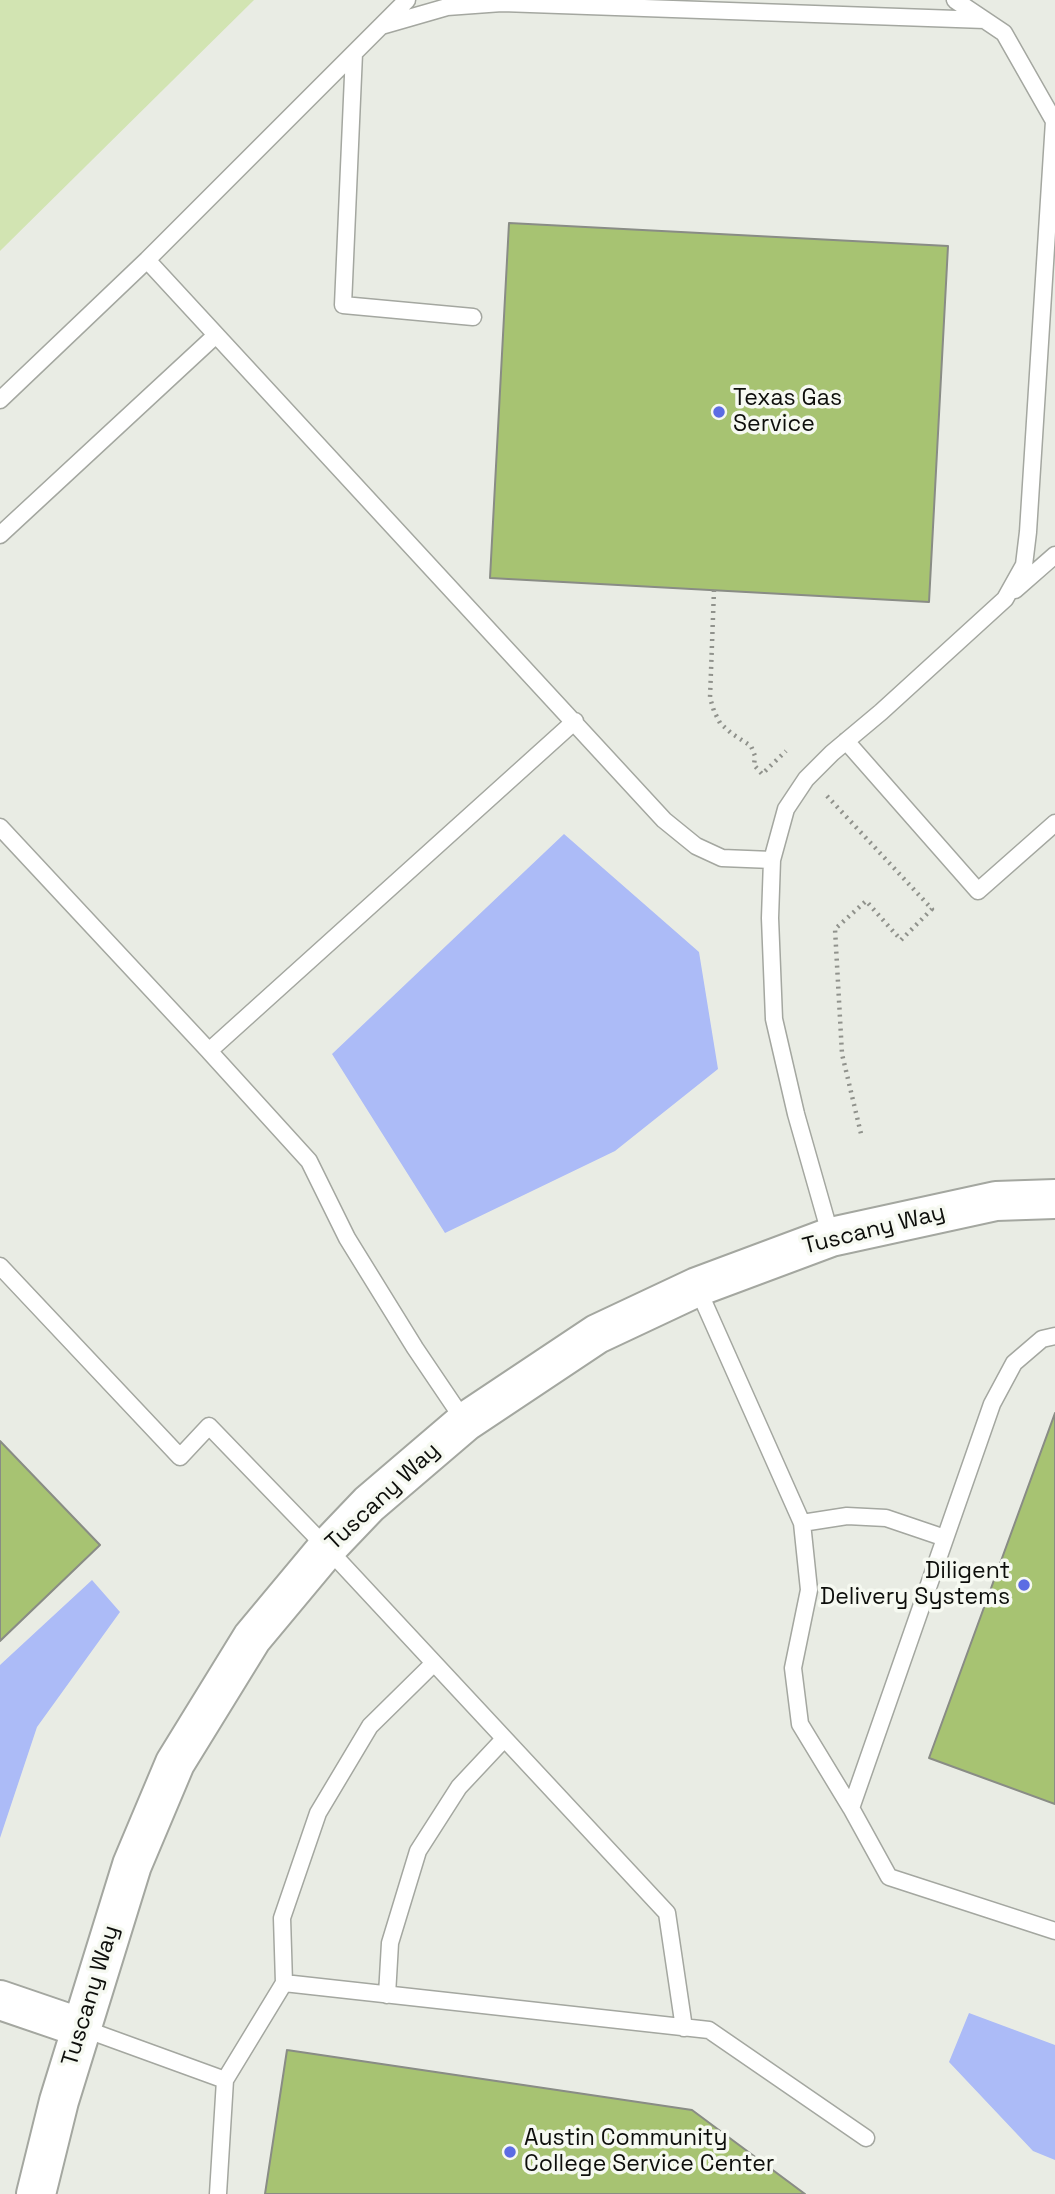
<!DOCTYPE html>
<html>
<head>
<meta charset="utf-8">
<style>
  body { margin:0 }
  canvas { display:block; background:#e9ece4 }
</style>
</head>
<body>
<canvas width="1055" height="2194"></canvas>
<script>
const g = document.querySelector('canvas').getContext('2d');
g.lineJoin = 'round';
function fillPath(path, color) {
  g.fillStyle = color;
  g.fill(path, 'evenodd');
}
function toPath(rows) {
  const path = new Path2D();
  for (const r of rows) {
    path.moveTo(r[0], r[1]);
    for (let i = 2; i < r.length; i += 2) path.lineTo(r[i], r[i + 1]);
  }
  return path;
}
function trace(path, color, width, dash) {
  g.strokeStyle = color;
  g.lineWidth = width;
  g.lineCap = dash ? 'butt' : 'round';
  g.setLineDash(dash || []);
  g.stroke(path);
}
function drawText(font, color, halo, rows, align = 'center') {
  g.font = font + ' "Space Grotesk",sans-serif';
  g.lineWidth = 7;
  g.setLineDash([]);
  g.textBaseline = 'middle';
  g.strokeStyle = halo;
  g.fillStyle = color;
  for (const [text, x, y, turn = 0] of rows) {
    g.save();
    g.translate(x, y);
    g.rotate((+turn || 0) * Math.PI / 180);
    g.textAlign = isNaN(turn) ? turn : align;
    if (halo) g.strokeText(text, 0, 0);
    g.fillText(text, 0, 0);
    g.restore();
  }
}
const green = toPath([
  [0,0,254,0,0,251]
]);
const water = toPath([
  [564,834,699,952,718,1069,615,1151,445,1233,332,1054],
  [92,1580,120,1612,37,1727,0,1838,0,1665],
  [969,2013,1055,2045,1055,2160,1033,2151,949,2062]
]);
const building = toPath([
  [509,223,948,246,929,602,490,578,509,223],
  [1055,1413,1055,1804,929,1758,1055,1413],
  [0,1441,100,1545,0,1641,0,1441],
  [287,2050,692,2110,805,2194,265,2194,287,2050]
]);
const path = toPath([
  [714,590,710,698,714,711,720,723,731,733,751,746,755,756,754,765,762,774,786,751],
  [827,796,932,909,901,940,866,901,835,929,842,1054,862,1138]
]);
const lane = toPath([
  [381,26,447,7,502,3,985,20],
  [354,53,343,305,473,317],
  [147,260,664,820,696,846,722,858,772,860],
  [0,400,147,260,407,0],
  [0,535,216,335],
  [1015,590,1055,555],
  [846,741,978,891,1055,823],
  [0,827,209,1051],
  [831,1237,796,1114,774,1019,770,918,772,860,786,809,806,779,832,753,881,712,1005,599,1024,565,1028,532,1054,121,1004,33,955,0],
  [0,1266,180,1457,209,1426,327,1548,667,1913,684,2028],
  [697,1287,802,1523,809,1590,793,1668,800,1724,851,1808],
  [1055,1336,1042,1339,1014,1363,992,1404,851,1808,889,1877,1055,1931],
  [465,1422,415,1348,347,1238,309,1161,209,1051,575,721],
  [802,1523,847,1516,886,1518,945,1538],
  [284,1983,282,1918,318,1813,370,1726,434,1663],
  [387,1995,390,1943,418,1851,459,1787,504,1739],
  [82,2028,225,2080,284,1983,709,2030,866,2138],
  [218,2194,225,2080]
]);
const secondary = toPath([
  [0,2000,82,2028],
  [36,2194,59,2101,132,1865,175,1763,252,1638,327,1548,369,1504,465,1422,597,1334,697,1287,831,1237,996,1201,1055,1199]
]);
const markers = [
  [719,412,7,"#5c6ce3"],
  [1024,1585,7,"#5c6ce3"],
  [510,2152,7,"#5c6ce3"]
];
const poiNames = [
  ["Texas Gas",733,399],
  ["Service",733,425],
  ["Diligent",1010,1572,"right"],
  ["Delivery Systems",1010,1598,"right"],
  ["Austin Community",524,2139],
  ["College Service Center",524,2165]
];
const streetNames = [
  ["Tuscany Way",874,1230,-14],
  ["Tuscany Way",383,1497,-43],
  ["Tuscany Way",91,1996,-73]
];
fillPath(green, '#d2e4b2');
fillPath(water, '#acbbf7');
fillPath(building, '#a7c372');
trace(building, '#898c85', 2);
trace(lane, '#a4a7a0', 19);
trace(secondary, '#a4a7a0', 42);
trace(path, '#90928c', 4.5, [2, 5]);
trace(lane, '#fff', 16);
trace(secondary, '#fff', 38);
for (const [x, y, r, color] of markers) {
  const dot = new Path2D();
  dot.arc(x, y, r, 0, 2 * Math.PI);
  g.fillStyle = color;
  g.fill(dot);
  trace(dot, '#f6f9f1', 2.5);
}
drawText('23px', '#0d0e0b', '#f6f9f1', poiNames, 'left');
drawText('23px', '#0d0e0b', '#f6f9f1', streetNames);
</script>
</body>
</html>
